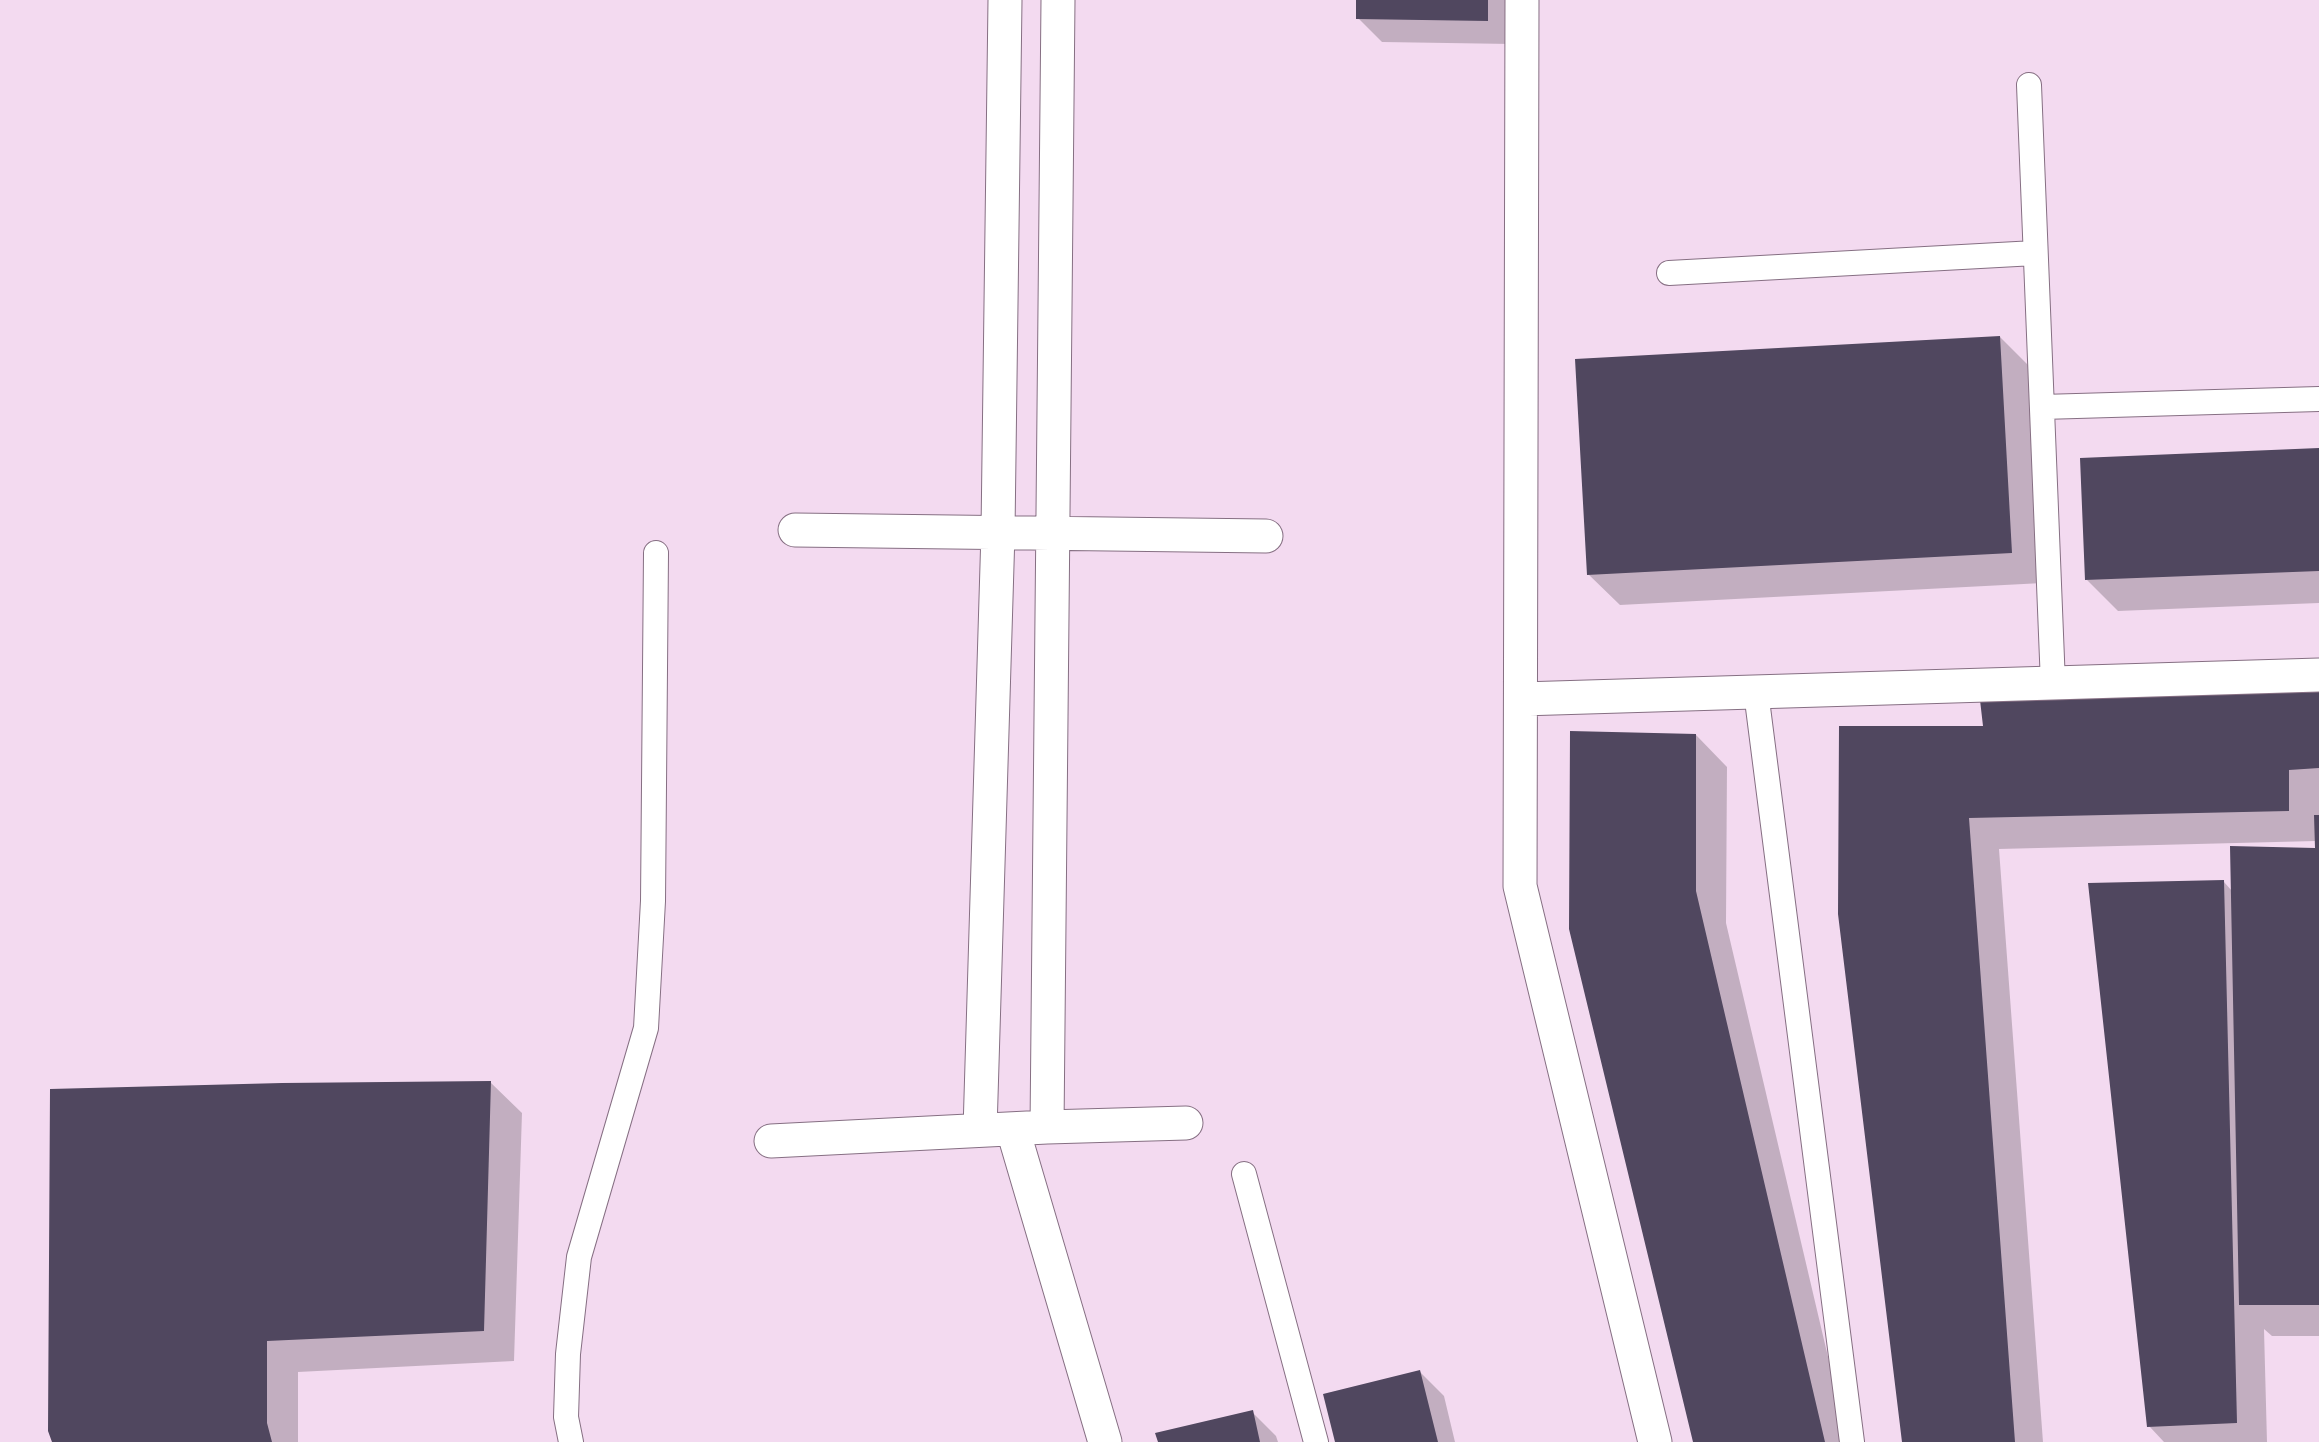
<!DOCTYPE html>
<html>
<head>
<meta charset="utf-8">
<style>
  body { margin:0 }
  canvas { display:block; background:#f3daf0 }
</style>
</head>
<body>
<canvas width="2319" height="1442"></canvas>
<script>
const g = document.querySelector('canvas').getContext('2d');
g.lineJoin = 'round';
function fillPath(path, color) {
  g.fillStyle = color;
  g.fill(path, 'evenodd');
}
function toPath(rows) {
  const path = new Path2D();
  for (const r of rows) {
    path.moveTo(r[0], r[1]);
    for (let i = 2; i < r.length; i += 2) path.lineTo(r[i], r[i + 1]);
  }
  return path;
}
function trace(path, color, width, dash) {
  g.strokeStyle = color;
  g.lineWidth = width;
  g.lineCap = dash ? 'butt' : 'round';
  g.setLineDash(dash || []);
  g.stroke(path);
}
const shadow = toPath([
  [1358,0,1512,0,1511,44,1382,42,1358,18],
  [2000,337,2031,368,2043,583,1620,605,1588,574],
  [2319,449,2319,603,2118,611,2087,580],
  [2319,693,2319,1336,2272,1336,2264,1329,2267,1442,2164,1442,2149,1426,2224,882,2232,891,2316,850,2316,841,1999,849,2043,1442,1904,1442,1840,914,1985,727],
  [1696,735,1727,767,1726,923,1848,1442,1694,1442],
  [490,1082,522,1113,514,1361,298,1372,298,1442,53,1442],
  [1420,1372,1444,1396,1455,1442,1336,1442],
  [1252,1412,1276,1436,1278,1442,1159,1442]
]);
const building = toPath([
  [1356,0,1488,0,1488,21,1356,19],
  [2000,336,2012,553,1587,575,1575,359],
  [2319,448,2319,571,2085,580,2080,458],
  [2319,692,2319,768,2289,770,2289,811,1969,818,2015,1442,1902,1442,1838,914,1839,726,1983,726,1980,700],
  [1570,731,1696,734,1696,891,1825,1442,1693,1442,1569,929],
  [2314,815,2319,815,2319,1305,2239,1305,2230,846,2315,848],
  [2224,880,2237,1423,2147,1427,2088,883],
  [491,1081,484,1331,267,1341,267,1423,272,1442,52,1442,48,1431,50,1089,282,1083],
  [1420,1370,1438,1442,1335,1442,1323,1394],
  [1253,1410,1260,1442,1158,1442,1155,1433]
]);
const lane = toPath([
  [2029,85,2053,684],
  [1669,273,2035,253],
  [2042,407,2319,399],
  [1756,692,1852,1442],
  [1244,1174,1316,1442],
  [571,1442,566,1417,568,1354,579,1257,646,1028,653,901,656,553]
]);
const street = toPath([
  [1522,0,1520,886,1655,1442],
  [795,530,1266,536],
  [1521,699,2319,675],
  [1047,1127,1058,0],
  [980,1130,998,532,1005,0],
  [1013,1130,1105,1442],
  [771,1141,1047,1127,1186,1123]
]);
fillPath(shadow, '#0003');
fillPath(building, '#50475f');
trace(lane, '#866f83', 26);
trace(street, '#866f83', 35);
trace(lane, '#fff', 24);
trace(street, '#fff', 33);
</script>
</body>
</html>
